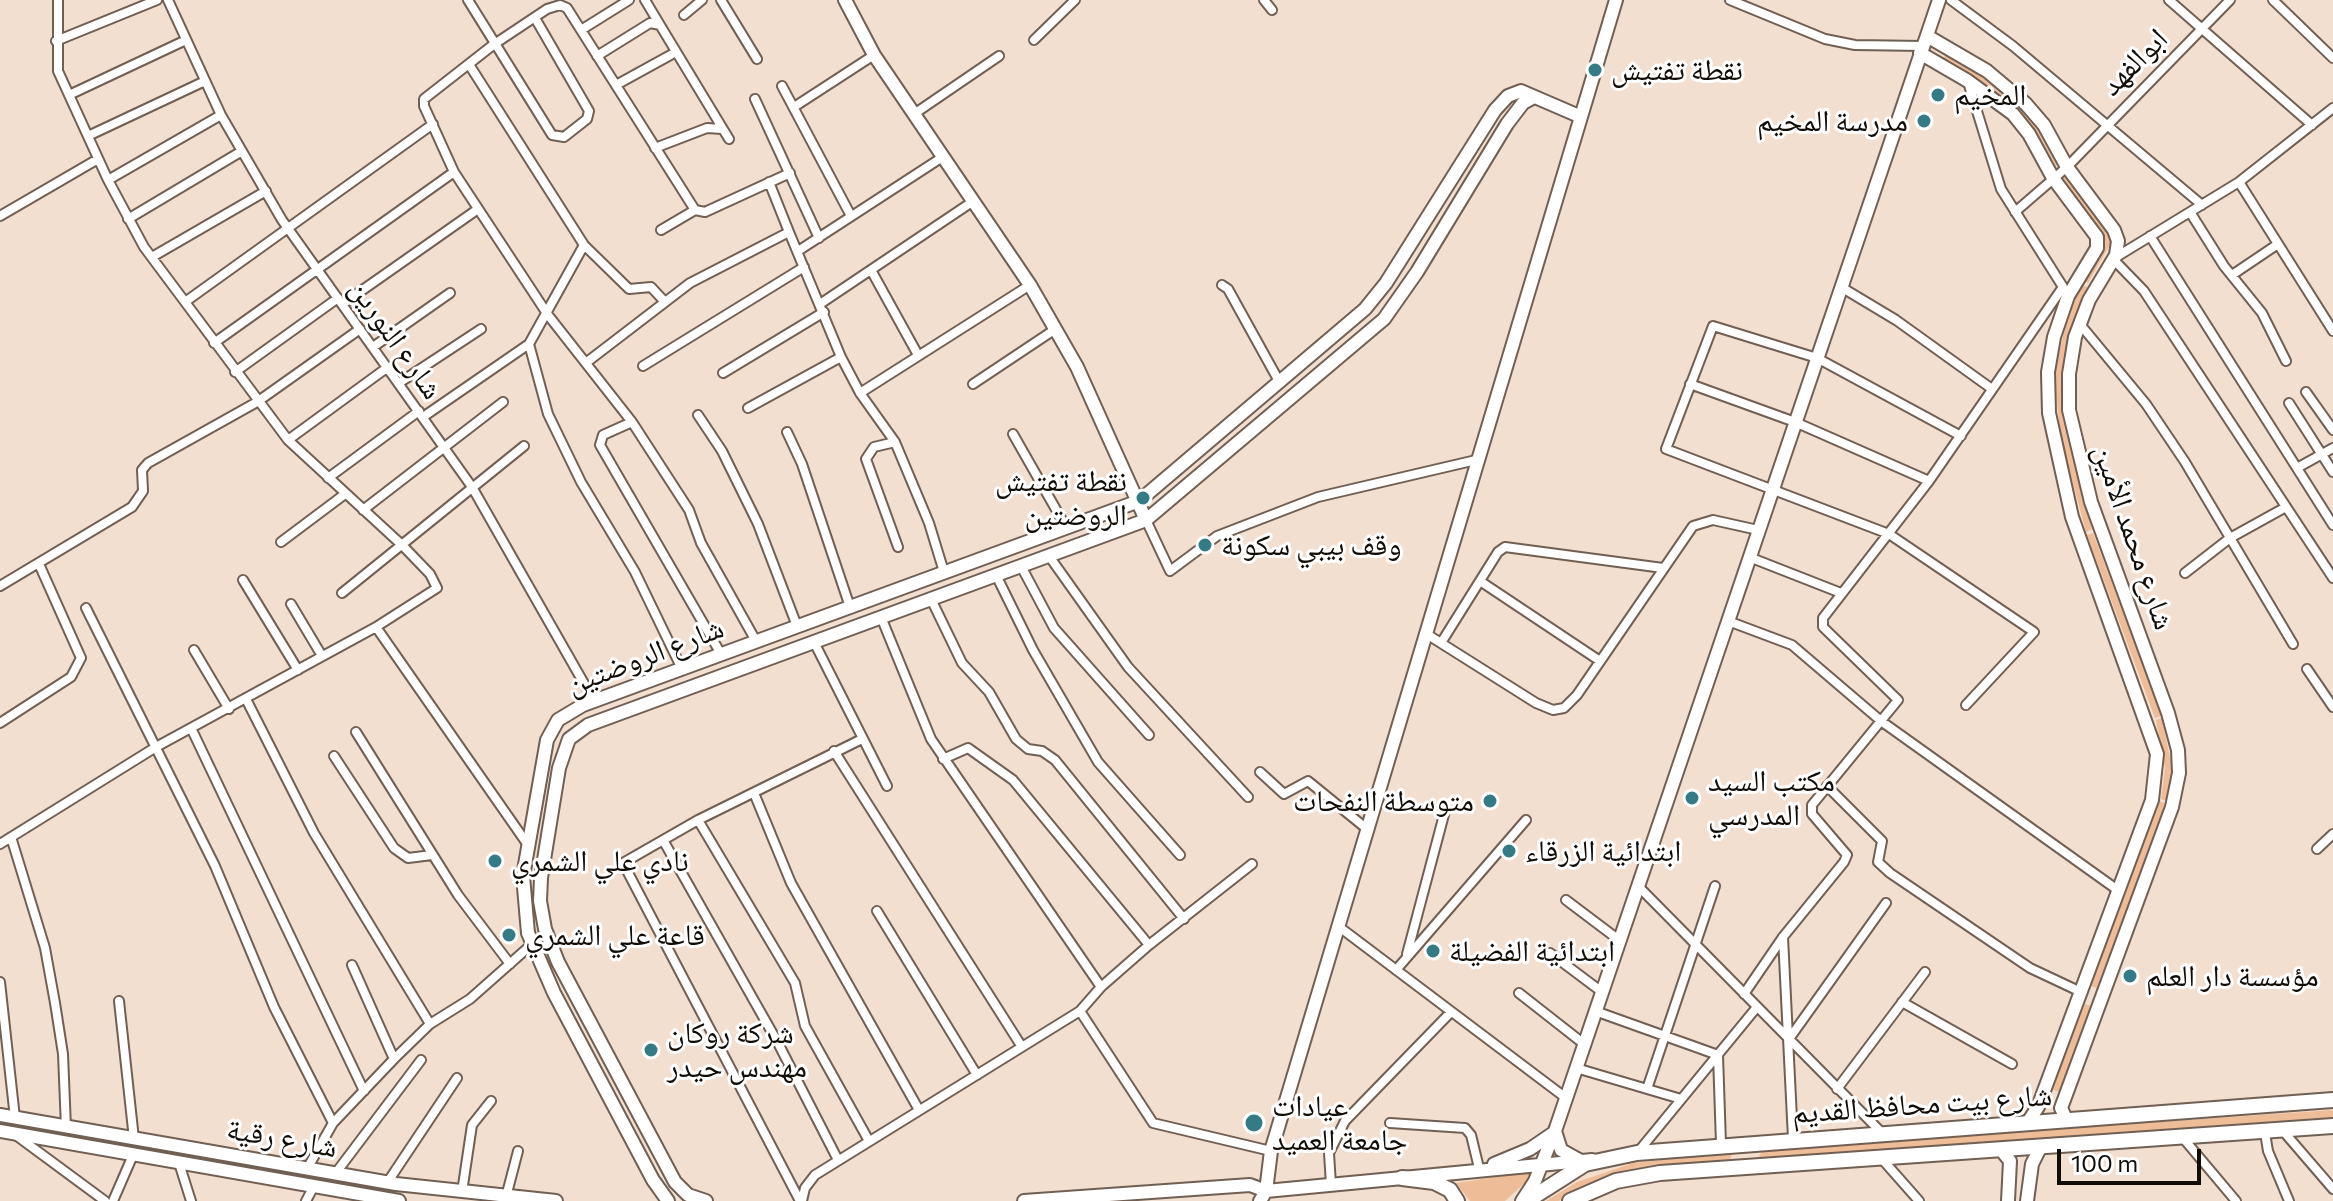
<!DOCTYPE html>
<html>
<head>
<meta charset="utf-8">
<style>
  body { margin:0 }
  #map { position:relative; width:2333px; height:1201px; overflow:hidden; background:#f3dfd0; font-family:Commissioner,sans-serif }
  canvas { display:block }
  .scale { position:absolute; left:2057px; top:1149px; width:144px; height:36px; box-sizing:border-box; border:4px solid #120c07; border-top:0; padding-left:10px; font-size:24px; line-height:28px; white-space:nowrap; color:#120c07; -webkit-text-stroke:6px #fff; paint-order:stroke }
</style>
</head>
<body>
<div id="map">
<canvas width="2333" height="1201"></canvas>
<div class="scale">100 m</div>
</div>
<script>
const g = document.querySelector('canvas').getContext('2d');
g.lineJoin = 'round';
function fillPath(path, color) {
  g.fillStyle = color;
  g.fill(path, 'evenodd');
}
function toPath(rows) {
  const path = new Path2D();
  for (const r of rows) {
    path.moveTo(r[0], r[1]);
    for (let i = 2; i < r.length; i += 2) path.lineTo(r[i], r[i + 1]);
  }
  return path;
}
function trace(path, color, width, dash) {
  g.strokeStyle = color;
  g.lineWidth = width;
  g.lineCap = dash ? 'butt' : 'round';
  g.setLineDash(dash || []);
  g.stroke(path);
}
function drawText(font, color, halo, rows, align = 'center') {
  g.font = font + ' Commissioner,"Noto Naskh Arabic",sans-serif';
  g.lineWidth = 6;
  g.setLineDash([]);
  g.textBaseline = 'middle';
  g.strokeStyle = halo;
  g.fillStyle = color;
  for (const [text, x, y, turn = 0] of rows) {
    g.save();
    g.translate(x, y);
    g.rotate((+turn || 0) * Math.PI / 180);
    g.textAlign = isNaN(turn) ? turn : align;
    if (halo) g.strokeText(text, 0, 0);
    g.fillText(text, 0, 0);
    g.restore();
  }
}
const green = toPath([
  [1946,55,2014,97,2040,128,2060,163,2056,166,2035,130,2011,102,1943,59],
  [2065,174,2103,223,2112,241,2088,283,2083,280,2104,247,2105,238,2061,177],
  [2081,284,2087,287,2067,343,2061,387,2064,421,2092,529,2086,532,2061,439,2054,376,2067,319],
  [2093,533,2162,716,2155,718,2087,535],
  [2162,718,2172,768,2167,801,2161,799,2165,768,2156,720],
  [2160,801,2166,804,2097,988,2091,986],
  [2085,1004,2091,1006,2059,1092,2052,1089],
  [2333,1110,2333,1121,1760,1159,1759,1156,1764,1149],
  [1729,1153,1732,1156,1729,1160,1654,1166,1602,1179,1580,1187,1559,1201,1546,1201,1577,1182,1633,1163],
  [1524,1173,1530,1174,1528,1180,1505,1201,1470,1201,1456,1183]
]);
const street = toPath([
  [168,0,221,115,282,220,472,487,594,701],
  [468,0,552,135,564,137,587,119,589,111,535,18],
  [645,0,660,25],
  [721,0,757,59],
  [1264,0,1272,10],
  [1730,0,1825,39,1855,45,1923,46],
  [1951,0,2013,46,2202,205],
  [2169,0,2312,125],
  [2273,0,2333,58],
  [684,15,702,0],
  [581,30,629,0],
  [1034,40,1075,0],
  [56,41,157,0],
  [597,56,650,23,660,25,729,139],
  [470,66,584,245],
  [1968,82,2001,189,2063,287],
  [616,85,676,52],
  [782,86,851,216],
  [69,95,186,40],
  [755,99,819,238],
  [794,107,874,55],
  [2333,108,2239,182,2113,259,2144,291,2333,578],
  [914,114,999,56],
  [88,136,205,81],
  [655,148,707,128,722,129],
  [108,180,221,115],
  [769,182,789,232],
  [2239,182,2333,331],
  [2015,212,2067,167,2230,0],
  [2190,212,2224,266,2262,313,2286,361],
  [0,216,98,159],
  [128,219,242,151],
  [661,230,695,210],
  [2150,236,2333,525],
  [798,251,941,158],
  [152,257,266,191],
  [871,270,918,355],
  [2232,275,2278,244],
  [1222,285,1228,289,1280,383],
  [1841,287,1896,320,1992,389],
  [185,302,433,124],
  [344,303,478,209],
  [820,304,972,202],
  [2079,323,2146,404,2185,462,2293,644],
  [214,343,454,172],
  [529,344,548,414,581,482,635,572,682,669],
  [373,347,450,293],
  [587,362,690,283,789,232,841,357,860,393,895,442,929,523,944,572],
  [643,366,804,267],
  [235,372,338,298],
  [723,373,824,312],
  [399,383,481,329],
  [973,384,1054,330],
  [1690,384,1795,422,1929,481],
  [2306,392,2333,430],
  [860,393,1030,285],
  [2289,403,2333,472],
  [748,408,841,357],
  [698,415,722,451,758,524,797,626],
  [423,417,529,344,584,245,629,289,651,287,665,302],
  [632,422,603,435,600,445,721,654],
  [787,432,802,464,850,607],
  [1013,434,1066,527],
  [1961,436,1817,358,1713,326,1666,449,1889,534,2034,632,1966,705],
  [288,440,388,367],
  [895,442,874,447,866,459,898,547],
  [2297,468,2333,448],
  [328,478,419,411],
  [363,510,503,402],
  [1146,520,1170,571,1217,536,1318,497,1476,460],
  [281,542,345,494],
  [1049,556,1128,667,1248,797],
  [1749,557,1841,593],
  [1021,566,1054,628,1149,735],
  [2185,573,2230,538,2286,507],
  [996,575,1033,650,1098,762,1180,855],
  [243,580,298,670],
  [1480,581,1600,661],
  [0,586,132,507,143,491,142,470,148,463,257,402,360,329],
  [342,593,524,446],
  [931,599,962,663,989,692,1016,739,1028,749,1042,751,1055,760,1184,919],
  [291,604,322,656],
  [86,608,215,866,274,1007,333,1123],
  [881,617,931,739,1101,987],
  [1728,621,1792,645,1881,721,2119,891],
  [376,627,528,845],
  [1425,633,1536,703,1553,710,1564,708,1577,695,1693,526,1713,520,1758,530],
  [756,641,701,543,689,510,632,422,548,315,454,172,424,106,424,99,493,45,547,9,560,5,567,8,695,210,705,212,790,173],
  [814,642,887,786],
  [1441,643,1498,552,1505,547,1663,568],
  [194,650,229,709],
  [2307,669,2333,707],
  [246,699,314,833,430,1024],
  [0,723,71,677,81,658,39,564],
  [192,730,364,1091],
  [356,732,458,895,510,964],
  [834,751,1022,1047],
  [334,756,394,848,408,858,432,855],
  [943,759,968,748,1013,780,1149,945],
  [1260,772,1284,794,1308,781,1367,829],
  [1827,786,1882,841,1878,862,1890,873,2030,968,2081,992],
  [754,793,791,883,919,1110],
  [698,820,795,983,805,1026,869,1141],
  [11,837,45,948,55,1003,63,1054,66,1128],
  [663,840,778,1043,838,1160],
  [0,844,156,747,376,627,437,588,430,574,403,546,288,440,144,247,108,180,58,71,58,0],
  [2317,849,2333,834],
  [1638,886,1882,1133],
  [1566,900,1619,940],
  [877,911,977,1075],
  [1338,926,1566,1098],
  [1783,937,1793,1139],
  [1550,953,1602,992],
  [1407,954,1445,811],
  [352,965,394,1059],
  [1396,970,1526,820],
  [0,982,15,1118],
  [1519,993,1584,1044],
  [1744,994,1783,937,1844,862,1847,855,1812,814,1812,805,1898,700,1823,627,1823,618,1929,481,2063,287,2068,296],
  [119,1001,134,1139],
  [1902,1002,2012,1064],
  [1080,1011,1153,1123,1271,1151],
  [1595,1011,1718,1055,1721,1144],
  [1789,1039,1886,903],
  [1576,1068,1681,1099],
  [1647,1089,1715,886],
  [1837,1089,1925,972],
  [1390,1123,1465,1128,1471,1135,1479,1168],
  [2284,1132,2333,1189],
  [2265,1133,2268,1151,2289,1201],
  [17,1136,105,1201],
  [2183,1138,2236,1201],
  [1638,1152,1757,1007],
  [1882,1159,1919,1201],
  [179,1163,191,1201],
  [307,1169,333,1123,394,1059,430,1024,470,999,531,945],
  [335,1174,421,1060],
  [387,1183,457,1078],
  [1331,1185,1329,1153,1345,1121,1451,1012],
  [462,1192,472,1125,491,1101],
  [506,1197,518,1151],
  [113,1201,133,1155],
  [306,1201,314,1186],
  [800,1201,623,863,698,820,862,739],
  [802,1201,805,1188,815,1175,1080,1011,1101,987,1149,945,1252,864]
]);
const secondary = toPath([
  [845,0,874,55,1030,285,1077,367,1146,520],
  [1927,36,1987,71,2025,103,2044,125,2067,167,2114,230,2118,241,2116,255,2089,300,2075,337,2069,374,2069,410,2091,502,2168,713,2178,750,2179,773,2172,807,2061,1108,2066,1119],
  [1920,53,1968,81,2013,114,2029,134,2053,178,2097,237,2097,248,2068,296,2054,337,2048,372,2049,413,2072,517,2157,754,2152,800,2038,1107,2028,1122],
  [0,1115,396,1184,556,1201],
  [0,1131,399,1201],
  [1555,1131,1561,1150,1579,1160],
  [2002,1151,2010,1161,2008,1201],
  [1494,1164,1530,1149,1552,1134],
  [668,1201,653,1180,554,993,528,933,523,876,547,740,558,720,583,705,1139,501,1365,309,1386,283,1495,110,1508,96,1521,91,1579,116],
  [706,1201,688,1195,675,1182,558,962,545,929,540,901,541,878,559,768,569,739,588,725,1146,520,1384,319,1417,272,1507,124,1523,103,1534,97],
  [1024,1201,1250,1185,1266,1191,1592,1160],
  [1260,1201,1266,1191,1271,1151,1616,0],
  [1522,1201,1535,1181,1556,1128,1939,0],
  [2027,1201,2032,1164,2040,1148]
]);
const primary = toPath([
  [1402,1178,1434,1182,1450,1190,1457,1201],
  [1527,1201,1585,1164,1637,1153,2333,1100],
  [1570,1201,1616,1181,1660,1173,2333,1126]
]);
const markers = [
  [1595,70,8,"#347b85"],
  [1938,95,8,"#347b85"],
  [1924,121,8,"#347b85"],
  [1143,498,8,"#347b85"],
  [1205,545,8,"#347b85"],
  [1692,798,8,"#347b85"],
  [1490,801,8,"#347b85"],
  [1509,851,8,"#347b85"],
  [495,861,8,"#347b85"],
  [509,935,8,"#347b85"],
  [1433,951,8,"#347b85"],
  [2130,976,8,"#347b85"],
  [651,1050,8,"#347b85"],
  [1254,1123,10,"#347b85"]
];
const streetNames = [
  ["ابوالفهد",2134,62,-45],
  ["شارع النورين",396,339,55],
  ["شارع محمد الأمين",2134,537,71],
  ["شارع الروضتين",645,656,-21],
  ["شارع بيت محافظ القديم",1922,1104,-4],
  ["شارع رقية",282,1138,10]
];
const poiNames = [
  ["نقطة تفتيش",1611,70],
  ["المخيم",1954,95],
  ["مدرسة المخيم",1908,121,"right"],
  ["نقطة تفتيش",1127,481,"right"],
  ["الروضتين",1127,515,"right"],
  ["وقف بيبي سكونة",1221,545],
  ["مكتب السيد",1708,781],
  ["المدرسي",1708,815],
  ["متوسطة النفحات",1474,801,"right"],
  ["ابتدائية الزرقاء",1525,851],
  ["نادي علي الشمري",511,861],
  ["قاعة علي الشمري",525,935],
  ["ابتدائية الفضيلة",1449,951],
  ["مؤسسة دار العلم",2146,976],
  ["شركة روكان",667,1033],
  ["مهندس حيدر",667,1067],
  ["عيادات",1272,1106],
  ["جامعة العميد",1272,1140]
];
fillPath(green, '#eebd98');
trace(street, '#715f53', 12);
trace(secondary, '#715f53', 16);
trace(primary, '#715f53', 18);
trace(street, '#fff', 8);
trace(secondary, '#fff', 12);
trace(primary, '#fff', 14);
for (const [x, y, r, color] of markers) {
  const dot = new Path2D();
  dot.arc(x, y, r, 0, 2 * Math.PI);
  g.fillStyle = color;
  g.fill(dot);
  trace(dot, '#fff', 3);
}
drawText('30px', '#120c07', '#fff', streetNames);
drawText('30px', '#120c07', '#fff', poiNames, 'left');
</script>
</body>
</html>
